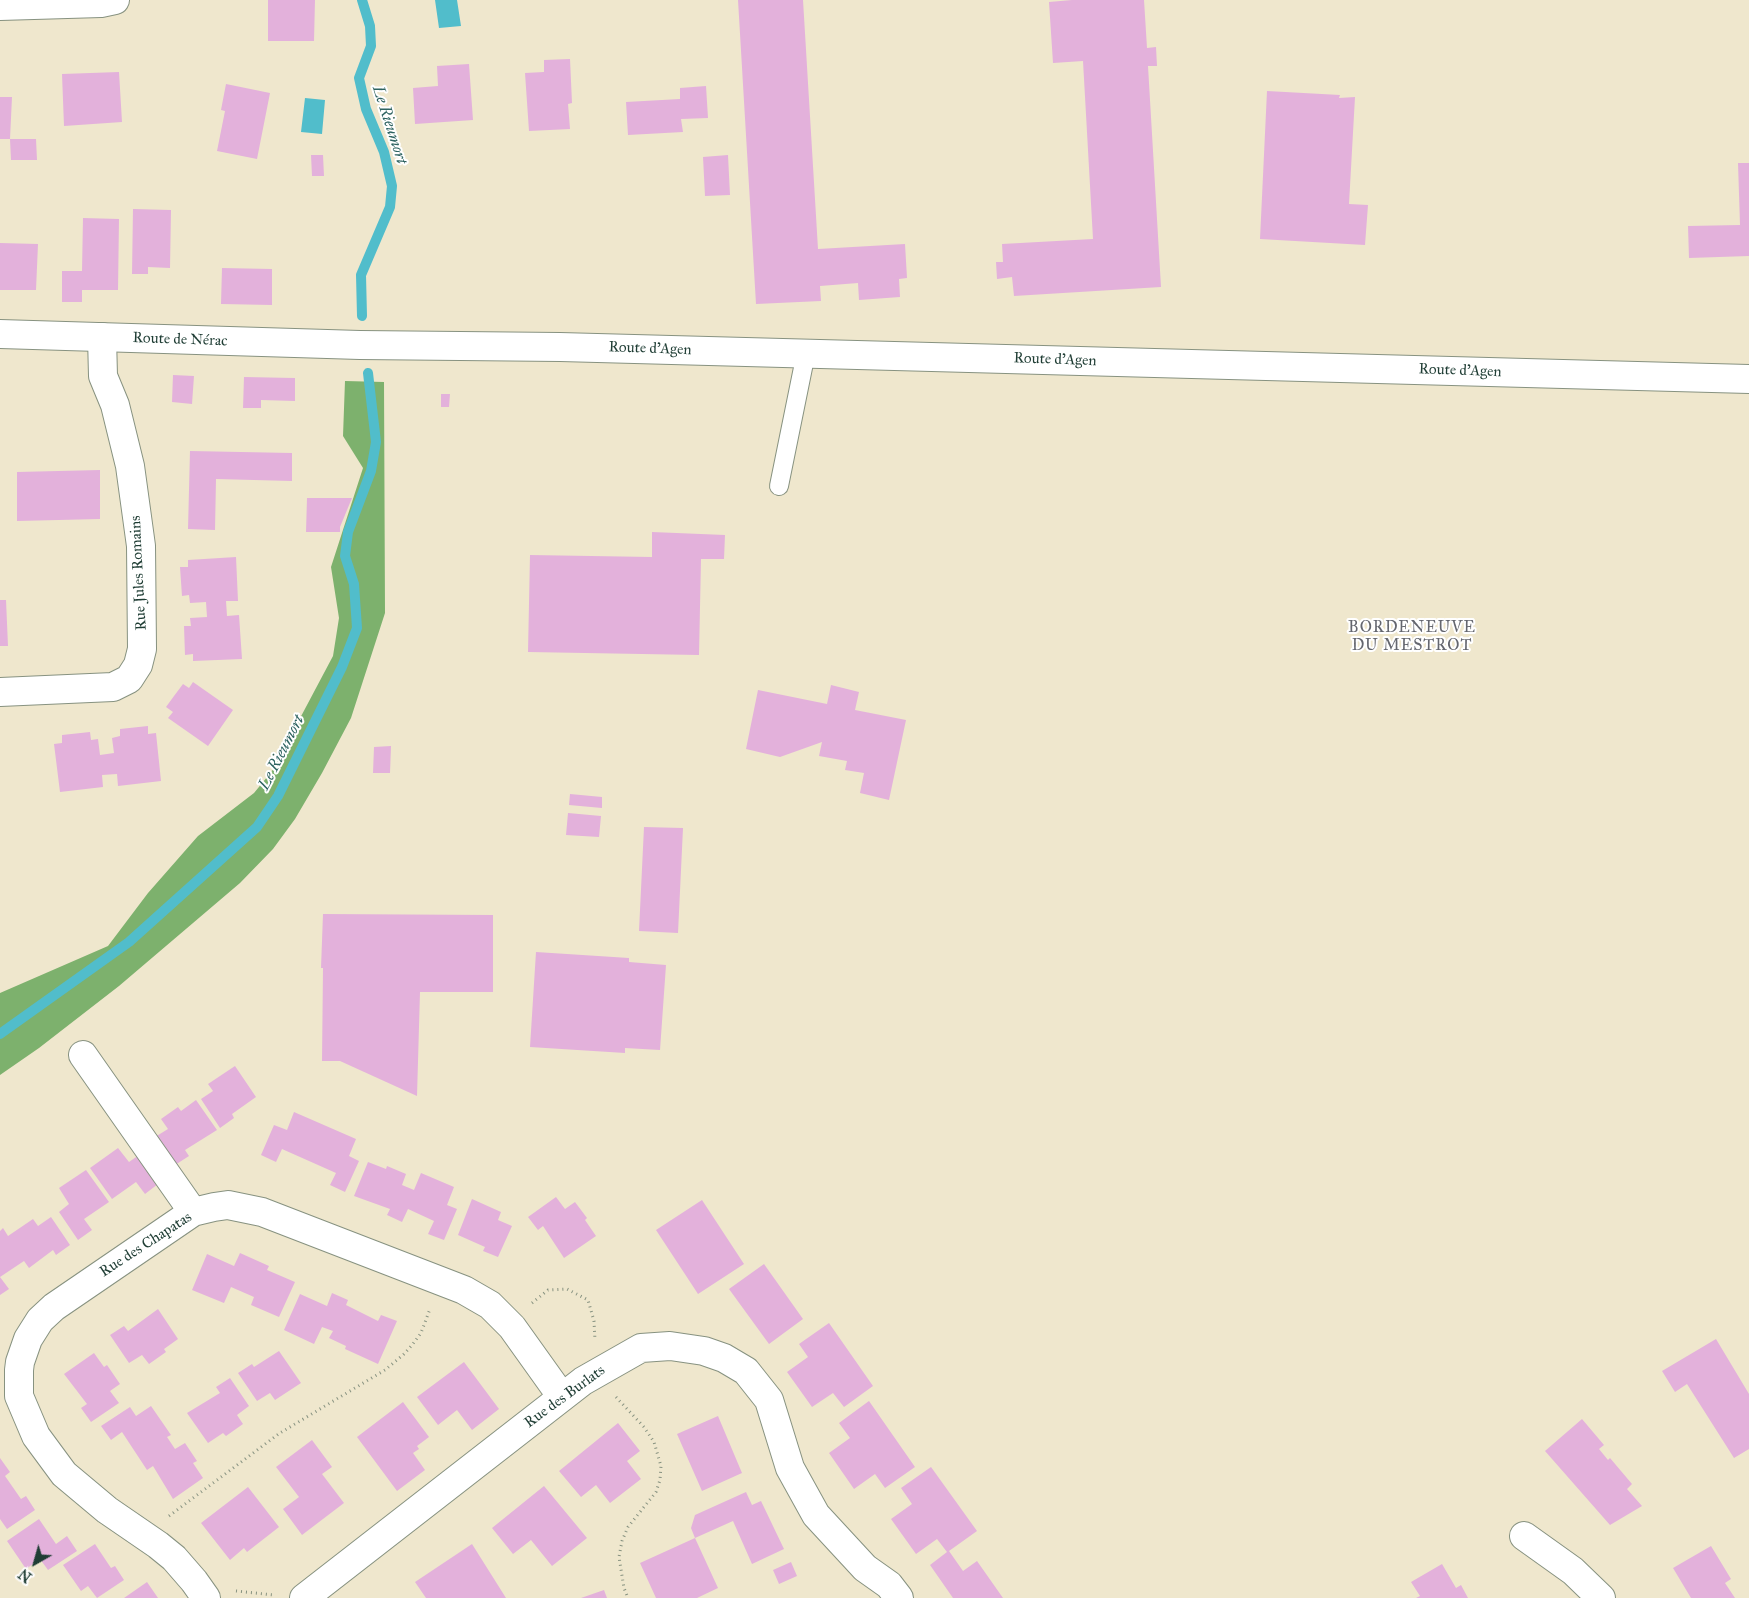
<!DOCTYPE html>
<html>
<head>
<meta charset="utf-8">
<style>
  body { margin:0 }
  #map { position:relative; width:1749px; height:1598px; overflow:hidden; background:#efe7cd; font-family:"IM FELL Great Primer",serif }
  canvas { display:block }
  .north { position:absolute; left:10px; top:1538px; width:50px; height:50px; -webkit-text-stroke:4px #fff; paint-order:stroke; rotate:218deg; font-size:14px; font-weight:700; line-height:20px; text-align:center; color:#1f3d34 }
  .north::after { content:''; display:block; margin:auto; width:18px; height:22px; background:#1f3d34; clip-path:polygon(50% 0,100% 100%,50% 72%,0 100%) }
</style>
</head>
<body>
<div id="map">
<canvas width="1749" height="1598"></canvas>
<div class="north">N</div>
</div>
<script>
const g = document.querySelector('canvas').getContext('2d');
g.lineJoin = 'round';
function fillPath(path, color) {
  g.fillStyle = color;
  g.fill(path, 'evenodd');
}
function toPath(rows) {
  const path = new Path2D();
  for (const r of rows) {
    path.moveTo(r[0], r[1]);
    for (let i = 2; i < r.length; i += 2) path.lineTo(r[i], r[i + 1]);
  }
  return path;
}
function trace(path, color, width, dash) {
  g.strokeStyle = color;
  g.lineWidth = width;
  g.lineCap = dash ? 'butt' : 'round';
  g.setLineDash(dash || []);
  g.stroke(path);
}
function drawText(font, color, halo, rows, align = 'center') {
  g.font = font + ' "IM FELL Great Primer",serif';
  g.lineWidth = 4;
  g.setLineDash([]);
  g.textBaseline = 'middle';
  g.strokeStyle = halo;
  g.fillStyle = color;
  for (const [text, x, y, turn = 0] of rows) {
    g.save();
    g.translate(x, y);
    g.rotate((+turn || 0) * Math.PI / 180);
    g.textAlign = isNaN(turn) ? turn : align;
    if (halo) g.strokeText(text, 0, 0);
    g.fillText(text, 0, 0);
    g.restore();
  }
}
const forest = toPath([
  [345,381,384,382,385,613,351,718,322,773,295,819,273,849,240,883,119,986,39,1048,0,1075,0,993,108,946,148,893,198,836,254,793,272,771,333,656,339,618,331,567,363,468,343,436]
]);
const water = toPath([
  [435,0,457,0,461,26,439,28],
  [305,98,325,100,322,134,301,132]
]);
const stream = toPath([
  [362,316,361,275,390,207,392,186,384,152,366,109,359,78,371,46,370,26,362,0],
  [0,1034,129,942,257,827,278,796,342,667,357,628,354,584,345,556,348,532,371,471,376,442,368,373]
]);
const building = toPath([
  [268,0,315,0,314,41,268,41],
  [738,0,803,0,818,249,905,244,907,278,899,279,900,297,859,300,858,283,820,286,821,301,756,304],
  [1072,0,1144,0,1147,48,1156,47,1157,66,1148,66,1161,287,1014,296,1012,277,997,279,996,262,1003,262,1002,244,1093,239,1083,61,1053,63,1049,2],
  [570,59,572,103,568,104,570,129,529,131,525,73,544,72,544,60],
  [469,64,473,120,415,124,413,88,438,86,437,66],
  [119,72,122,122,64,126,62,74],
  [226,84,270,93,257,159,217,151,225,111,221,110],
  [706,86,708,118,681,119,683,132,628,135,626,102,680,99,680,88],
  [1267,91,1340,95,1339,98,1355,97,1349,204,1368,205,1365,245,1260,239],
  [0,97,12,97,10,139,0,139],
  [10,139,36,139,37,160,11,160],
  [311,155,323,155,324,176,312,176],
  [728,155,730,195,705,196,703,157],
  [1738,163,1749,163,1749,256,1689,258,1688,226,1740,225],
  [133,209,171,210,170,268,148,267,148,274,132,274],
  [83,218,119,219,118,290,82,290,82,302,62,302,62,271,82,271],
  [0,243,38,244,36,290,0,290],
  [222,268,272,269,272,305,221,304],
  [173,375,194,376,192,404,172,402],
  [244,377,295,378,295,401,261,400,261,408,243,408],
  [441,394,450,394,449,407,441,407],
  [190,451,292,453,292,481,216,479,215,530,188,529],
  [100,470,100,519,17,521,17,472],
  [307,498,352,498,340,527,340,532,306,532],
  [652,532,725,535,724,559,701,559,699,655,528,652,530,555,652,557],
  [236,557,238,601,226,601,227,616,239,615,242,659,193,661,193,654,185,655,184,626,191,626,190,618,207,617,206,602,190,603,189,595,182,596,180,567,188,567,188,560],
  [0,600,6,600,8,646,0,646],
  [193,682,233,710,208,746,168,718,173,712,166,707,174,696,183,684,189,688],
  [831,685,859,692,855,710,906,720,889,800,860,793,864,773,845,770,847,761,819,756,822,742,780,757,746,749,758,690,827,704],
  [148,726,148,734,156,733,161,781,118,786,117,774,102,775,103,787,60,792,54,744,62,743,62,735,90,732,91,740,98,739,100,755,114,753,112,738,120,736,120,729],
  [391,746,390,773,373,773,374,747],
  [570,794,602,797,602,808,569,805],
  [568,813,601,816,599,837,566,835],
  [644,827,683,828,678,933,639,931],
  [323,914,493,915,493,992,420,992,417,1096,340,1061,322,1061,323,968,321,968],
  [536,952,629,958,629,962,666,965,660,1050,625,1048,625,1053,530,1047],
  [235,1066,256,1097,232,1114,234,1118,220,1128,201,1099,213,1091,208,1084],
  [196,1100,217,1130,185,1150,189,1156,175,1165,155,1137,168,1129,161,1119,178,1107,181,1111],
  [294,1112,356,1139,349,1156,359,1161,345,1192,330,1185,336,1173,282,1149,276,1162,261,1155,274,1125,287,1130],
  [118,1148,129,1162,139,1155,158,1184,145,1194,136,1182,112,1199,90,1168],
  [368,1162,386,1169,387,1166,406,1174,402,1185,414,1190,421,1173,454,1187,447,1205,457,1209,444,1240,428,1234,434,1221,408,1209,402,1222,387,1215,390,1209,354,1196],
  [86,1170,109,1202,84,1219,92,1230,78,1240,59,1212,69,1204,59,1188],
  [556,1197,565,1209,575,1202,587,1218,585,1220,596,1236,564,1258,543,1226,538,1230,528,1217],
  [472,1199,501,1212,498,1220,512,1226,498,1257,483,1251,485,1247,458,1235],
  [702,1200,744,1264,698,1294,656,1230],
  [51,1217,70,1245,56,1255,53,1250,29,1268,24,1261,0,1277,9,1289,0,1295,0,1231,3,1228,8,1236,33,1219,38,1226],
  [240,1253,269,1266,267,1270,295,1282,279,1317,251,1305,254,1297,231,1287,224,1303,192,1290,207,1254,234,1266],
  [764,1264,803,1319,769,1344,729,1289],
  [332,1293,348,1300,346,1305,378,1321,381,1315,397,1321,378,1364,345,1349,346,1346,329,1338,333,1331,322,1327,314,1344,284,1330,300,1294,327,1306],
  [158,1309,178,1339,164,1349,166,1352,149,1364,142,1355,129,1363,110,1335,124,1326,128,1331],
  [829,1323,873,1386,844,1407,833,1393,812,1407,787,1372,808,1357,799,1344],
  [1716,1339,1749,1394,1749,1449,1734,1458,1687,1384,1675,1392,1662,1371],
  [279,1351,301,1383,275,1400,270,1393,257,1401,238,1373,252,1364,254,1367],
  [94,1353,104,1367,107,1365,120,1384,110,1391,119,1403,91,1422,81,1408,87,1404,64,1374],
  [464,1362,499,1409,472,1430,457,1410,438,1425,417,1397],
  [230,1378,249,1406,237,1415,243,1424,226,1436,223,1433,208,1443,187,1413,220,1393,216,1387],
  [869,1401,915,1467,885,1488,875,1474,854,1489,829,1453,850,1438,839,1423],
  [403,1402,429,1437,417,1446,419,1449,413,1453,425,1470,397,1491,357,1437],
  [151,1406,171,1435,167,1437,175,1449,185,1443,197,1461,193,1463,203,1478,173,1499,153,1466,147,1470,122,1432,111,1440,101,1426,130,1407,136,1416],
  [718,1416,742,1473,702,1491,677,1434],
  [1582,1419,1604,1445,1599,1449,1608,1460,1610,1458,1632,1484,1627,1489,1642,1506,1610,1525,1545,1451],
  [618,1423,640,1451,627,1461,641,1479,610,1503,596,1485,581,1497,559,1471],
  [312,1440,332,1467,322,1474,344,1503,302,1535,283,1509,299,1497,276,1467],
  [0,1458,10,1472,5,1476,21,1499,26,1496,35,1510,7,1529,0,1519],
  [931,1467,977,1531,949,1551,963,1571,977,1561,1003,1598,953,1598,930,1565,947,1552,937,1539,916,1554,891,1519,912,1504,901,1488],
  [544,1486,587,1538,552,1566,531,1540,513,1554,492,1528],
  [248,1487,279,1527,247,1552,244,1548,230,1560,201,1523],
  [746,1492,752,1505,761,1501,784,1549,752,1564,733,1521,695,1538,691,1528,695,1515],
  [39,1519,56,1544,67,1536,77,1551,48,1570,40,1559,26,1569,7,1541],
  [695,1538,718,1588,697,1598,656,1598,640,1563],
  [95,1544,111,1568,115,1566,124,1580,97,1598,88,1586,81,1591,63,1565],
  [472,1544,506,1598,426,1598,415,1582],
  [1711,1546,1731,1579,1725,1583,1735,1598,1691,1598,1673,1568],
  [791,1562,797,1576,779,1584,773,1570],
  [1442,1564,1456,1588,1461,1585,1468,1598,1416,1598,1420,1596,1411,1582],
  [147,1582,158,1598,124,1598],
  [604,1590,607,1598,581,1598]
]);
const path = toPath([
  [532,1303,548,1290,567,1289,588,1300,594,1321,595,1340],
  [616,1397,644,1427,654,1442,661,1466,660,1480,656,1492,628,1527,622,1541,619,1557,624,1588,628,1598],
  [169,1516,280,1433,385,1370,404,1354,412,1345,421,1333,430,1309],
  [236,1591,274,1595]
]);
const service = toPath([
  [779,486,806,353]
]);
const minor = toPath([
  [0,6,101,3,115,0],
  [0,692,113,687,129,679,138,665,142,649,141,546,130,466,115,405,103,376,102,337],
  [83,1055,193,1212],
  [1524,1536,1573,1571,1601,1598],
  [206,1598,194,1581,174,1558,158,1545,107,1510,64,1474,36,1436,19,1396,19,1370,20,1362,28,1339,40,1320,54,1307,193,1212,214,1207,228,1205,262,1212,464,1290,490,1305,512,1327,562,1397],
  [304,1598,583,1381,641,1348,670,1346,704,1351,724,1358,746,1371,769,1400,790,1468,816,1515,865,1568,889,1585,899,1598]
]);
const secondary = toPath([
  [0,334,360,345,560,347,1749,379]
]);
const streetNames = [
  ["Route de Nérac",180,340,2],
  ["Route d'Agen",650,349,2],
  ["Route d'Agen",1055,360,2],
  ["Route d'Agen",1460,371,2],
  ["Rue Jules Romains",139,573,-93],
  ["Rue des Chapatas",146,1245,-33],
  ["Rue des Burlats",565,1397,-36]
];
const waterNames = [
  ["Le Rieumort",389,125,72],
  ["Le Rieumort",282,753,-63]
];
const neighbourhoodNames = [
  ["BORDENEUVE",1412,628],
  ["DU MESTROT",1412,646]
];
fillPath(forest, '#7db16d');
fillPath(water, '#51bdcb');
trace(stream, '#51bdcb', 10);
fillPath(building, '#e3b1db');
trace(service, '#879280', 20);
trace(minor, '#879280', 30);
trace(secondary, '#879280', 30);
trace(path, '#879280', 3, [1, 4]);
trace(service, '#fff', 18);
trace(minor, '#fff', 28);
trace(secondary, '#fff', 28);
drawText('15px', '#1f3d34', '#fff', streetNames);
drawText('italic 16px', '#2e6361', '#fff', waterNames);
g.letterSpacing = '1px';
drawText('16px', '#64666e', '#fff', neighbourhoodNames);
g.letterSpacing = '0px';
</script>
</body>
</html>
